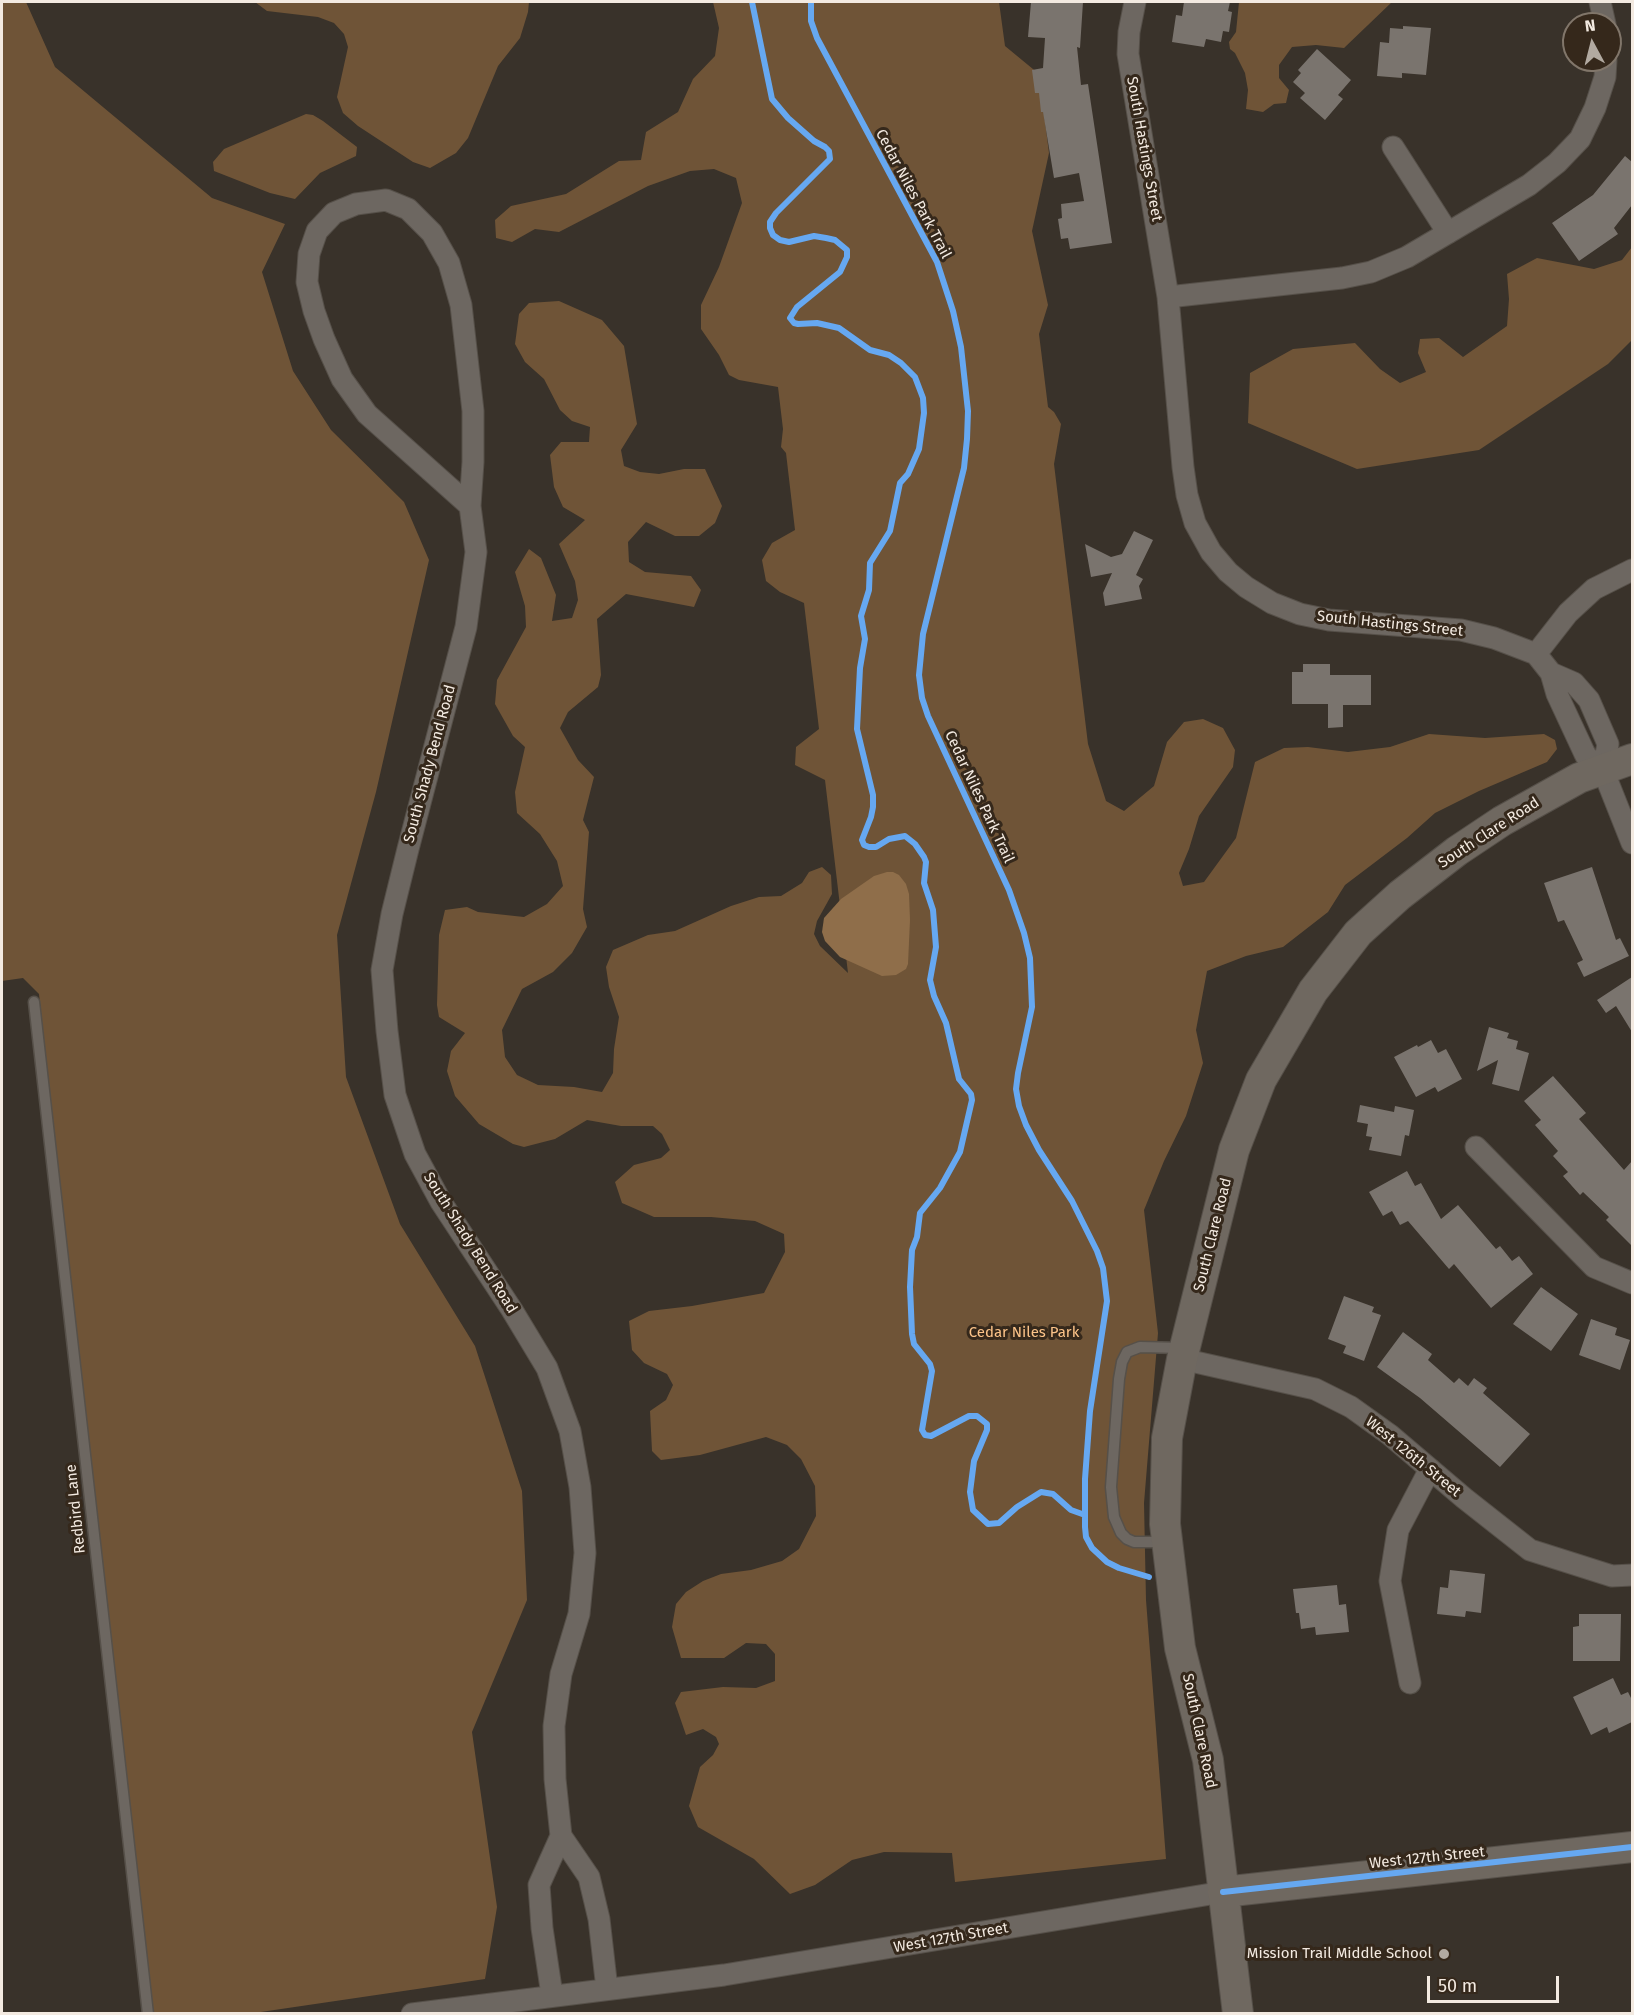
<!DOCTYPE html>
<html>
<head>
<meta charset="utf-8">
<style>
  body { margin:0 }
  #map { position:relative; width:1634px; height:2015px; overflow:hidden; background:#39322a; font-family:"Fira Sans",sans-serif }
  canvas { display:block }
  .frame { position:absolute; inset:0; border:3px solid #f3eae1; pointer-events:none }
  .north { position:absolute; left:1562px; top:12px; width:60px; height:60px; box-sizing:border-box; background:#35281b; border:2px solid #81766a; border-radius:50%; rotate:353deg; font-size:16px; font-weight:700; line-height:24px; text-align:center; color:#f3eae1 }
  .north::after { content:''; display:block; margin:auto; width:21px; height:27px; background:#b2aaa1; clip-path:polygon(50% 0,100% 100%,50% 72%,0 100%) }
  .scale { position:absolute; left:1427px; top:1976px; width:132px; height:27px; box-sizing:border-box; border:3px solid #f3eae1; border-top:0; padding-left:8px; font-size:18px; line-height:21px; white-space:nowrap; color:#f3eae1; -webkit-text-stroke:4px #35281b; paint-order:stroke }
</style>
</head>
<body>
<div id="map">
<canvas width="1634" height="2015"></canvas>
<div class="frame"></div>
<div class="north">N</div>
<div class="scale">50 m</div>
</div>
<script>
const g = document.querySelector('canvas').getContext('2d');
g.lineJoin = 'round';
function fillPath(path, color) {
  g.fillStyle = color;
  g.fill(path, 'evenodd');
}
function toPath(rows) {
  const path = new Path2D();
  for (const r of rows) {
    path.moveTo(r[0], r[1]);
    for (let i = 2; i < r.length; i += 2) path.lineTo(r[i], r[i + 1]);
  }
  return path;
}
function trace(path, color, width, dash) {
  g.strokeStyle = color;
  g.lineWidth = width;
  g.lineCap = dash ? 'butt' : 'round';
  g.setLineDash(dash || []);
  g.stroke(path);
}
function drawText(font, color, halo, rows, align = 'center') {
  g.font = font + ' "Fira Sans",sans-serif';
  g.lineWidth = 6;
  g.setLineDash([]);
  g.textBaseline = 'middle';
  g.strokeStyle = halo;
  g.fillStyle = color;
  for (const [text, x, y, turn = 0] of rows) {
    g.save();
    g.translate(x, y);
    g.rotate((+turn || 0) * Math.PI / 180);
    g.textAlign = isNaN(turn) ? turn : align;
    if (halo) g.strokeText(text, 0, 0);
    g.fillText(text, 0, 0);
    g.restore();
  }
}
const green = toPath([
  [2,2,26,2,55,67,212,198,285,224,262,272,293,371,331,430,404,502,429,560,376,792,337,935,346,1077,400,1224,475,1346,522,1491,527,1600,472,1732,497,1907,485,1979,254,2013,154,2014,147,2009,39,994,23,978,2,981],
  [255,2,529,2,528,12,520,38,498,66,468,138,456,153,430,168,413,162,358,126,343,113,337,97,348,47,344,34,334,23,318,17,267,11],
  [713,2,999,2,1005,46,1039,74,1049,153,1032,231,1048,305,1039,334,1048,407,1054,412,1061,424,1054,464,1088,744,1106,801,1124,811,1154,786,1167,742,1184,722,1203,719,1223,728,1235,750,1233,767,1199,816,1189,849,1179,873,1183,886,1204,882,1236,838,1255,762,1284,748,1308,747,1348,752,1390,747,1429,734,1485,738,1544,734,1555,740,1557,749,1547,762,1479,791,1435,813,1407,838,1345,885,1328,912,1283,947,1246,956,1207,971,1196,1030,1203,1063,1186,1116,1164,1161,1144,1210,1158,1333,1144,1503,1146,1600,1166,1859,955,1882,952,1853,884,1852,852,1860,815,1885,790,1894,754,1859,698,1827,689,1806,700,1767,713,1755,719,1744,716,1737,703,1729,686,1735,675,1703,681,1692,723,1687,756,1688,775,1681,775,1654,766,1644,746,1643,724,1658,681,1658,672,1627,676,1604,686,1592,703,1581,721,1574,751,1570,782,1561,799,1549,816,1516,815,1486,801,1459,787,1445,766,1437,700,1455,661,1460,652,1451,650,1411,666,1400,673,1385,667,1374,644,1363,632,1350,629,1321,649,1311,692,1306,764,1293,785,1252,784,1234,755,1221,711,1217,654,1217,622,1203,615,1182,634,1165,661,1158,670,1150,662,1134,653,1126,621,1126,587,1120,555,1139,524,1147,513,1144,479,1124,455,1096,447,1071,451,1051,465,1033,439,1017,437,1005,439,935,445,910,467,907,478,912,524,917,547,904,563,886,557,861,540,834,517,813,515,792,525,747,513,736,495,704,497,680,526,627,525,606,515,572,529,549,541,558,556,595,552,621,572,618,578,600,575,581,559,544,585,520,563,507,554,487,550,455,561,442,589,442,590,427,572,421,560,410,544,379,525,362,515,344,519,314,529,303,559,301,602,320,624,346,637,424,621,450,624,466,640,472,659,474,684,469,705,469,722,506,715,523,699,536,675,536,646,522,628,542,629,562,645,572,691,576,701,590,694,607,626,594,597,619,601,675,598,687,568,712,560,728,578,760,594,777,583,820,589,832,583,909,587,927,572,953,553,972,522,989,502,1030,505,1057,517,1075,538,1085,574,1087,602,1092,613,1073,614,1049,619,1017,609,987,606,967,613,950,648,935,675,931,731,906,759,897,781,896,802,883,809,872,822,867,831,875,832,894,817,921,814,934,820,946,848,973,825,780,795,765,796,747,819,729,804,603,780,592,766,581,762,560,772,543,795,530,786,453,781,447,783,429,778,387,739,380,729,375,719,355,701,329,701,305,719,267,742,203,736,178,714,169,690,171,648,186,559,232,535,229,512,242,496,238,495,220,511,206,566,194,619,161,641,160,646,132,678,112,693,79,715,56,719,28],
  [1239,2,1392,2,1344,48,1316,45,1292,47,1279,65,1279,78,1289,90,1286,103,1274,104,1263,112,1246,109,1248,90,1245,73,1235,53,1230,49,1229,42,1236,32],
  [306,114,313,115,323,121,357,147,356,156,320,173,295,199,270,193,214,171,213,162,224,149],
  [1632,247,1632,340,1608,364,1479,450,1357,469,1248,423,1250,373,1293,349,1355,343,1380,369,1400,383,1426,372,1418,353,1420,339,1439,338,1463,357,1507,326,1509,299,1507,274,1537,258,1594,269,1622,260]
]);
const water = toPath([
  [887,872,893,872,899,875,906,884,909,894,910,920,908,964,906,969,896,975,882,976,840,957,825,941,822,932,824,918,841,899,874,876]
]);
const building = toPath([
  [1031,2,1083,2,1080,48,1077,47,1081,85,1088,84,1112,243,1070,249,1068,238,1061,239,1058,219,1062,218,1061,204,1084,201,1079,173,1054,178,1043,112,1041,112,1039,93,1035,93,1032,70,1043,68,1045,38,1028,37],
  [1184,2,1230,2,1228,11,1232,12,1229,32,1223,31,1221,42,1206,39,1204,47,1172,42,1176,15,1182,16],
  [1403,26,1431,28,1426,75,1402,73,1402,78,1377,76,1380,42,1389,43,1390,28,1403,29],
  [1317,49,1351,80,1338,95,1343,99,1325,120,1300,98,1305,93,1293,82,1301,73,1298,70],
  [1625,156,1632,162,1632,205,1614,228,1618,234,1579,261,1552,223,1593,195],
  [1134,531,1153,540,1136,575,1143,579,1139,586,1142,599,1105,606,1103,593,1112,573,1091,577,1085,544,1111,557,1122,554],
  [1303,664,1330,664,1330,675,1371,675,1371,705,1343,705,1343,727,1328,728,1328,704,1292,704,1292,672,1303,672],
  [1592,867,1616,940,1620,938,1629,956,1584,977,1577,963,1583,960,1564,920,1558,922,1544,883],
  [1632,977,1632,1032,1616,1006,1606,1013,1597,1000],
  [1489,1027,1509,1033,1507,1038,1518,1041,1516,1049,1529,1053,1519,1091,1492,1084,1498,1060,1477,1071],
  [1431,1040,1438,1053,1446,1049,1462,1079,1438,1092,1435,1087,1416,1097,1394,1057,1417,1045,1418,1047],
  [1553,1076,1586,1113,1579,1119,1624,1170,1632,1161,1632,1246,1606,1220,1609,1217,1583,1192,1580,1195,1563,1176,1568,1172,1553,1156,1558,1151,1535,1125,1541,1120,1524,1101],
  [1360,1105,1394,1112,1395,1106,1414,1110,1409,1136,1405,1135,1401,1156,1369,1150,1372,1137,1366,1136,1368,1124,1357,1122],
  [1407,1171,1415,1186,1421,1183,1441,1219,1458,1205,1496,1249,1500,1246,1512,1261,1519,1256,1533,1274,1491,1308,1454,1264,1449,1269,1408,1221,1400,1225,1392,1211,1383,1216,1369,1192],
  [1541,1287,1578,1314,1551,1351,1513,1324],
  [1344,1296,1374,1307,1372,1312,1381,1315,1364,1361,1343,1353,1346,1346,1328,1339],
  [1591,1319,1617,1328,1615,1335,1630,1340,1620,1370,1579,1355],
  [1403,1332,1432,1354,1428,1360,1454,1383,1459,1378,1468,1386,1474,1378,1487,1388,1483,1393,1530,1434,1500,1467,1420,1398,1377,1367],
  [1450,1570,1485,1574,1481,1613,1466,1611,1465,1617,1437,1614,1440,1587,1448,1588],
  [1337,1585,1339,1605,1346,1604,1349,1632,1316,1635,1315,1627,1301,1629,1299,1613,1296,1613,1293,1589],
  [1579,1614,1621,1614,1620,1661,1573,1661,1573,1627,1579,1626],
  [1613,1678,1621,1695,1628,1692,1632,1700,1632,1722,1609,1733,1607,1727,1591,1735,1573,1697]
]);
const lane = toPath([
  [34,1002,148,2014],
  [1164,1542,1134,1542,1127,1539,1121,1533,1114,1517,1111,1487,1119,1379,1122,1362,1127,1352,1140,1347,1182,1348]
]);
const street = toPath([
  [1135,2,1129,32,1128,54,1168,297,1183,467,1187,495,1195,523,1211,552,1228,572,1246,587,1272,603,1300,614,1329,620,1461,630,1494,638,1536,654,1551,673,1574,683,1589,700,1608,744,1603,770],
  [1600,2,1605,24],
  [1393,147,1448,233],
  [1168,297,1342,278,1371,272,1407,257,1529,185,1557,163,1580,139,1595,108,1605,77,1606,60],
  [470,506,367,414,342,379,324,339,314,311,307,282,309,254,317,231,334,213,356,204,386,200,408,209,432,233,449,263,461,305,473,411,473,462,470,506,476,552,466,627,408,849,392,914,382,970,387,1031,395,1095,415,1154,441,1202,512,1310,547,1368,570,1431,580,1487,585,1553,579,1614,561,1674,554,1726,555,1779,561,1836],
  [1536,654,1568,613,1594,589,1632,570],
  [1551,673,1557,694,1584,752,1586,756,1603,770,1632,843],
  [1476,1147,1594,1267,1632,1283],
  [1182,1359,1315,1389,1351,1407,1390,1435,1464,1498,1530,1550,1612,1576,1632,1575],
  [1410,1683,1390,1581,1398,1530,1430,1469],
  [552,1995,542,1928,539,1885,561,1836,589,1877,599,1919,607,1989],
  [412,2014,724,1975,1223,1892]
]);
const secondary = toPath([
  [1223,1892,1632,1847],
  [1238,2014,1208,1760,1180,1648,1165,1524,1167,1438,1182,1359,1234,1150,1261,1080,1313,991,1358,933,1400,895,1457,851,1502,821,1579,778,1632,759]
]);
const cycleway = toPath([
  [752,2,772,99,788,118,814,141,825,147,829,151,830,159,776,213,770,222,770,228,773,235,780,240,789,242,814,236,826,238,835,240,847,250,847,257,840,272,797,307,790,318,794,323,798,324,817,323,839,328,870,350,889,355,901,363,915,377,923,398,924,413,919,449,908,474,900,483,890,531,870,563,869,590,861,616,865,639,860,668,857,729,873,795,873,807,871,817,862,840,864,845,869,847,876,847,889,839,905,836,915,844,924,857,926,862,924,883,933,910,936,947,930,980,934,996,946,1023,959,1079,971,1094,972,1100,960,1152,940,1188,920,1213,917,1237,912,1250,910,1287,912,1334,914,1344,930,1364,932,1371,922,1430,925,1435,931,1436,969,1416,977,1416,987,1424,987,1430,974,1461,970,1492,973,1510,988,1524,999,1523,1017,1507,1041,1492,1053,1494,1071,1510,1085,1515],
  [811,2,811,21,817,38,937,262,953,311,961,347,968,411,967,439,964,468,923,634,919,675,922,698,928,716,1009,890,1024,933,1030,958,1032,1007,1018,1073,1016,1089,1019,1106,1026,1125,1039,1150,1072,1201,1097,1251,1103,1268,1107,1301,1090,1411,1085,1479,1085,1527,1086,1537,1092,1548,1107,1562,1119,1568,1149,1577],
  [1223,1892,1632,1847]
]);
const markers = [
  [1444,1954,6,"#b2aaa1"]
];
const streetNames = [
  ["South Hastings Street",1144,149,80],
  ["Cedar Niles Park Trail",913,194,62],
  ["South Hastings Street",1390,624,6],
  ["South Shady Bend Road",430,764,-75],
  ["Cedar Niles Park Trail",979,797,65],
  ["South Clare Road",1489,833,-33],
  ["South Clare Road",1213,1235,-76],
  ["South Shady Bend Road",470,1243,58],
  ["West 126th Street",1413,1457,39],
  ["Redbird Lane",76,1509,-96],
  ["South Clare Road",1199,1731,78],
  ["West 127th Street",1427,1858,-6],
  ["West 127th Street",951,1938,-10]
];
const parkNames = [
  ["Cedar Niles Park",1024,1333]
];
const poiNames = [
  ["Mission Trail Middle School",1432,1954]
];
fillPath(green, '#6f5437');
fillPath(water, '#8f6e4a');
fillPath(building, '#7a746e');
trace(lane, '#565049', 13);
trace(street, '#565049', 23);
trace(secondary, '#565049', 32);
trace(lane, '#6d6761', 10);
trace(street, '#6d6761', 21);
trace(secondary, '#6f6860', 30);
trace(cycleway, '#66a8f1', 6);
for (const [x, y, r, color] of markers) {
  const dot = new Path2D();
  dot.arc(x, y, r, 0, 2 * Math.PI);
  g.fillStyle = color;
  g.fill(dot);
  trace(dot, '#35281b', 2);
}
drawText('15px', '#f3eae1', '#35281b', streetNames);
drawText('15px', '#fdc489', '#35281b', parkNames);
drawText('15px', '#f3eae1', '#35281b', poiNames, 'right');
</script>
</body>
</html>
